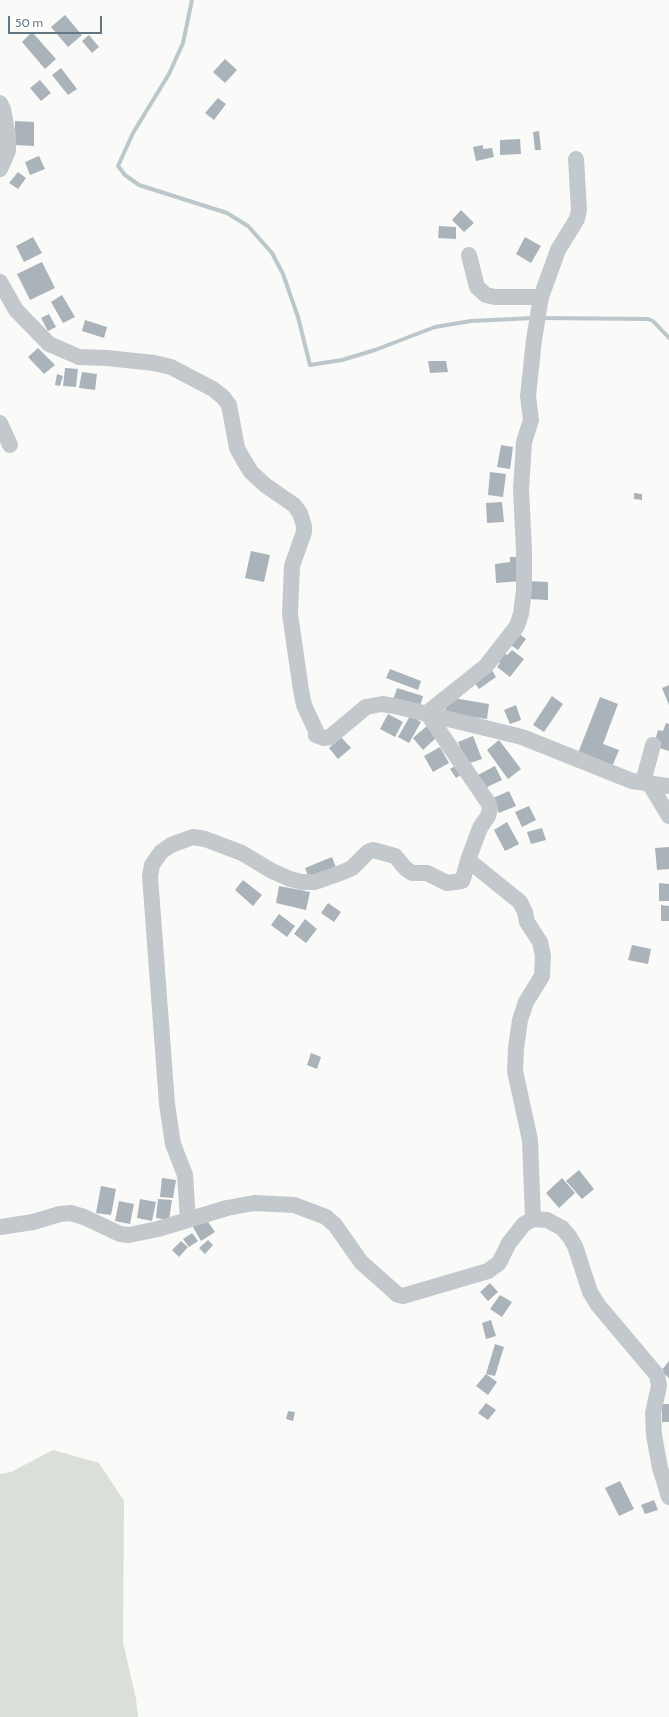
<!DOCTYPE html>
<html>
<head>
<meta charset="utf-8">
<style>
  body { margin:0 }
  #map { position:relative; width:669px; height:1717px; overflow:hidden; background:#fafaf8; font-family:Cabin,sans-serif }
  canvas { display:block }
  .scale { position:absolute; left:8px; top:16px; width:94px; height:18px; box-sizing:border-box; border:2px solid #657683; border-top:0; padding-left:5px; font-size:12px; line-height:14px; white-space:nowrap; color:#657683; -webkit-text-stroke:3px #fff; paint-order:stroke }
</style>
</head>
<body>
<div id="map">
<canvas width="669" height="1717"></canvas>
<div class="scale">50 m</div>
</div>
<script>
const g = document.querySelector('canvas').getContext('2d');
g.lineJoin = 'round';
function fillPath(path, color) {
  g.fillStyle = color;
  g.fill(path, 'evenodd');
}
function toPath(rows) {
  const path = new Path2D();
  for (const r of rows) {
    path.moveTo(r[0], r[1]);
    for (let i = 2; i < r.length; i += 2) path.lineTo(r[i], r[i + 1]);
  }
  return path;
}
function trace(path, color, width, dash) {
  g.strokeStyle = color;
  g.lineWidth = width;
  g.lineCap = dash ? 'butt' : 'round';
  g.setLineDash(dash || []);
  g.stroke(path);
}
const green = toPath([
  [53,1450,99,1463,124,1501,123,1642,136,1699,138,1717,0,1717,0,1474,11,1472]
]);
const stream = toPath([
  [192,0,183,43,169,74,133,133,118,166,125,175,139,185,227,213,248,226,272,253,283,274,298,317,310,365,342,360,375,350,435,327,471,321,534,318],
  [541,318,648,319,653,321,669,338]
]);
const building = toPath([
  [65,15,82,35,68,47,51,27],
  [32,32,56,59,45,69,22,42],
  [89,35,99,47,92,53,82,41],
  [225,59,237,70,225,83,213,72],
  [61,68,77,89,68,95,52,75],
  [40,80,51,93,41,101,30,88],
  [218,98,226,104,214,120,205,113],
  [15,121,34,122,34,146,15,145],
  [539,131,541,150,535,150,533,132],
  [520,139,521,154,500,155,500,140],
  [483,145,483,149,492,148,494,157,476,161,473,147],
  [39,156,45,169,30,175,25,162],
  [18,172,26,178,18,189,9,183],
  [461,210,474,223,464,232,452,220],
  [439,226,456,227,456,239,438,238],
  [33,237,42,253,24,262,16,246],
  [525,237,541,246,531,263,516,254],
  [42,262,55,288,30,300,17,274],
  [62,295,75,317,63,323,51,302],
  [49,314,56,327,48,331,41,318],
  [85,320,107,327,104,338,82,331],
  [38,348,55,365,44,374,28,357],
  [428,361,446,361,448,372,430,373],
  [65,368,78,369,76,387,63,386],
  [82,372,97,374,95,390,79,388],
  [57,374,63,376,60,386,55,385],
  [501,445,513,447,510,469,497,467],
  [490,472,506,474,503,497,488,495],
  [634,493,642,494,642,500,634,499],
  [502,502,504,522,487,523,486,503],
  [251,551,270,555,264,582,245,578],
  [510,557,519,557,521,581,496,583,495,564,510,562],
  [528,581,548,582,548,600,528,599],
  [517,632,526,639,518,650,508,643],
  [512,650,524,659,510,677,497,667,500,663,497,660,503,652,507,655],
  [490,667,496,677,479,689,472,679],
  [390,669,421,681,418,690,386,678],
  [669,685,669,705,662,688],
  [397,688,423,696,419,709,393,700],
  [552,696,563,704,544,732,533,725],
  [447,697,489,704,487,719,445,713],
  [600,697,618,704,603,744,619,750,612,767,578,753],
  [516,705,521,720,510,724,504,710],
  [388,714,403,722,395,737,380,729],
  [410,716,421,722,409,743,398,737],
  [666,723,669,724,669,751,659,748,661,742,655,741,658,730,663,731],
  [428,725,438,736,423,750,413,738],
  [473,736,482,759,467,764,458,742],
  [341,737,351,748,338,759,329,748],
  [499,740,521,769,508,779,487,750],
  [440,747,449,763,433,772,424,756],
  [458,764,464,773,456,778,450,769],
  [495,766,502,780,483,789,476,776],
  [509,791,516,806,499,813,493,798],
  [529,806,536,820,522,827,515,812],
  [507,822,519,844,505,851,494,830],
  [542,828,546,840,531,844,527,832],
  [669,847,669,869,657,870,655,848],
  [332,857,336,868,309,878,305,868],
  [243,880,262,895,253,906,235,890],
  [659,883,669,884,669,901,659,901],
  [279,886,310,892,306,910,276,903],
  [328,903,341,912,334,922,321,913],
  [661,905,669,906,669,921,661,921],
  [279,914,295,926,287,937,271,925],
  [305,919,317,929,306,943,294,934],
  [632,945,651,949,648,964,628,960],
  [311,1053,321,1057,317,1069,307,1065],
  [579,1170,594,1189,582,1199,566,1181],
  [162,1178,176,1180,173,1198,160,1197],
  [562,1178,575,1193,559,1208,546,1193],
  [101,1186,116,1189,111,1215,96,1213],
  [140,1199,156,1202,152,1221,137,1218],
  [158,1199,172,1200,169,1220,156,1218],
  [119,1201,134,1204,130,1224,115,1221],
  [206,1219,215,1232,201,1241,193,1227],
  [192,1233,198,1241,189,1247,183,1239],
  [208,1240,213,1245,205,1254,199,1248],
  [181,1241,188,1247,179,1257,172,1250],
  [490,1283,498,1292,488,1301,480,1292],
  [500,1295,512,1302,502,1317,490,1309],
  [491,1320,496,1336,486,1339,482,1323],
  [495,1344,504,1347,495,1376,486,1374,497,1382,488,1395,476,1386,486,1374],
  [669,1361,669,1378,661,1371],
  [486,1403,496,1410,488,1420,478,1413],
  [662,1404,669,1404,669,1422,662,1422],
  [288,1411,295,1412,293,1421,286,1419],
  [620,1481,634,1509,619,1516,605,1488],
  [654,1500,658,1510,645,1514,641,1505]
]);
const minor = toPath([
  [0,103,3,109,8,136,8,151,0,169],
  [469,255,477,287,486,295,495,297,541,297],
  [0,282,16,310,49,344,79,357,107,358,154,363,171,367,213,389,223,397,229,405,237,448,243,459,251,472,265,485,294,505,300,513,304,526,304,532,292,566,290,614,301,690,304,705,316,731,316,735,324,738,330,737,366,707,382,704,395,706,522,737,632,781,669,786],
  [0,423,10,445],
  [643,782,653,745],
  [649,783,669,816],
  [468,860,520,902,525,912,527,922,540,942,543,956,542,976,526,1002,520,1020,516,1048,515,1071,530,1140,533,1219],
  [188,1220,185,1175,173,1144,167,1104,150,876,152,865,161,852,171,845,193,837,205,839,242,853,272,871,290,879,302,882,315,882,343,872,352,868,368,852,373,850,395,856,405,868,412,873,427,873,447,883,462,881,463,879,468,860,480,828,488,816,490,809,489,804,427,713,486,666,517,626,521,614,524,590,524,551,521,489,524,442,531,420,528,396,534,340,541,297,558,250,577,219,579,210,576,159],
  [0,1227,33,1222,60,1214,71,1213,84,1217,120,1234,129,1235,158,1229,227,1208,254,1203,294,1205,326,1217,335,1225,361,1262,398,1295,403,1296,488,1271,499,1263,509,1243,524,1224,533,1219,547,1220,562,1228,569,1236,575,1246,590,1292,598,1305,657,1375,659,1386,653,1413,654,1435,660,1468,669,1497]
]);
fillPath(green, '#dadfd7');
trace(stream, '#bbc7cb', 4);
fillPath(building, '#aab3b9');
trace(minor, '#c3c8cc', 16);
</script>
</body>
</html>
